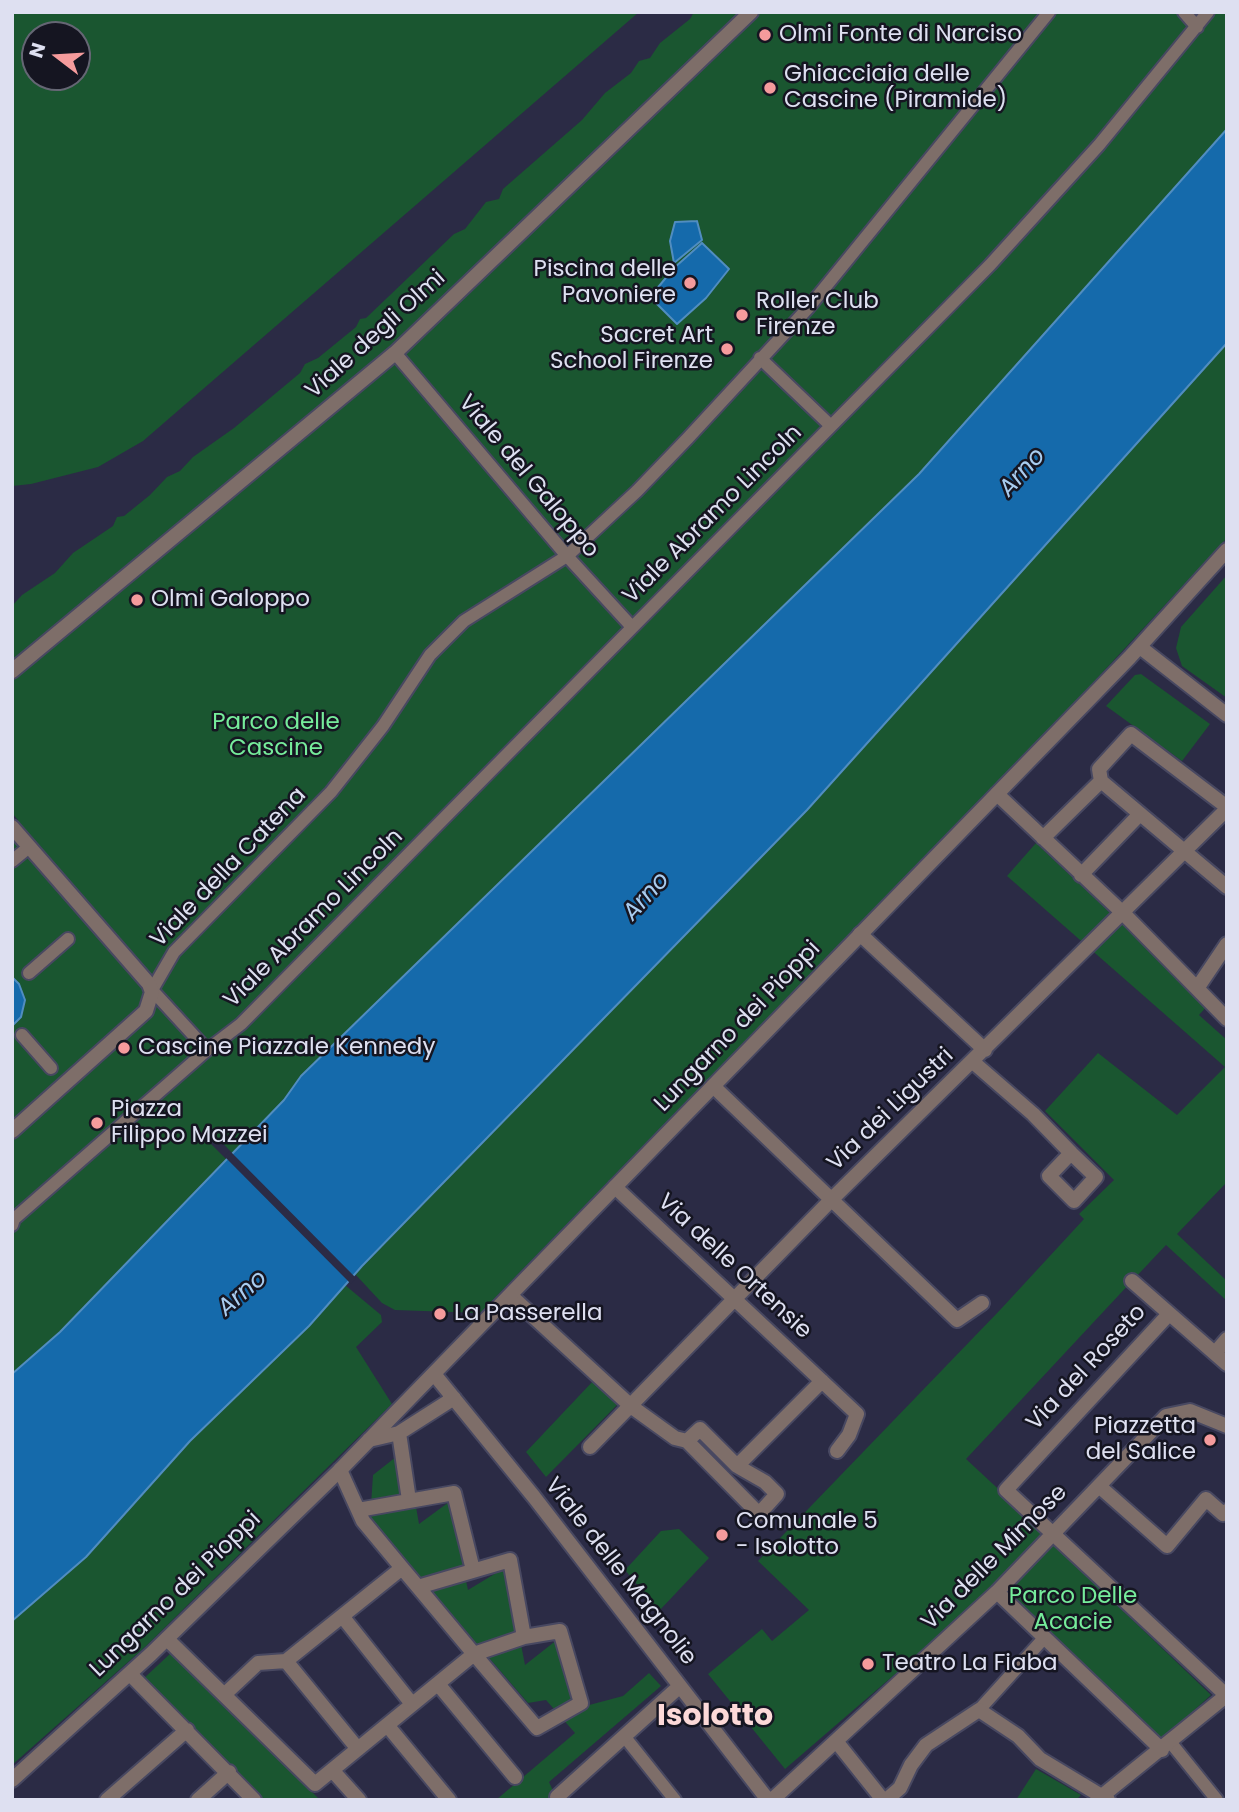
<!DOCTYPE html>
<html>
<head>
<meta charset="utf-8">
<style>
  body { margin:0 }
  #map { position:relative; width:1239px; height:1812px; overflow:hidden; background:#2b2b45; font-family:Poppins,sans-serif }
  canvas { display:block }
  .frame { position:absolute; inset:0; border:14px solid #dee0f1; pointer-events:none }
  .north { position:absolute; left:21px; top:21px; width:70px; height:70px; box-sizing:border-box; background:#151521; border:2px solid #656674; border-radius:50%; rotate:287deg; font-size:19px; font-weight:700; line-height:28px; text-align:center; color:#dee0f1 }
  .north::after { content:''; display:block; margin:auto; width:24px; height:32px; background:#f59b9c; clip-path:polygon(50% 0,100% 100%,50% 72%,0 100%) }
</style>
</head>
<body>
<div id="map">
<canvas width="1239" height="1812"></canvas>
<div class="frame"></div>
<div class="north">N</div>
</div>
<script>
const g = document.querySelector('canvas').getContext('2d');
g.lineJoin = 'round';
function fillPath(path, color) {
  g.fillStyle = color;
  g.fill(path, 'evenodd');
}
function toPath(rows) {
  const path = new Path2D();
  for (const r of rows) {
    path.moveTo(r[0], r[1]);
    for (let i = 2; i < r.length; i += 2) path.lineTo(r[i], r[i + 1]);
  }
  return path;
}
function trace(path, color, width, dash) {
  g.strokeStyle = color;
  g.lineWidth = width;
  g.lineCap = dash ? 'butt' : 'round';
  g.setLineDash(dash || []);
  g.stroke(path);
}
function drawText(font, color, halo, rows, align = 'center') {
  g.font = font + ' Poppins,sans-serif';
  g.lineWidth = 5;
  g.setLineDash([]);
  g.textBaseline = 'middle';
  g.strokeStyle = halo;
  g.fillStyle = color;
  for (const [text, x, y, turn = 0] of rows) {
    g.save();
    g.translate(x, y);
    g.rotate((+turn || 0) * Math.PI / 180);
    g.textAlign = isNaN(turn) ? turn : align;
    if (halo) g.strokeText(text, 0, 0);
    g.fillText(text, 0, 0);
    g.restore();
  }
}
const green = toPath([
  [12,12,639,12,143,441,98,467,31,484,12,486],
  [35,35,77,35,77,77,35,77],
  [694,12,1227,12,1227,129,919,474,301,1076,284,1100,232,1153,215,1135,208,1141,226,1159,60,1332,12,1374,12,826,18,820,12,813,12,606,22,595,55,573,73,553,113,526,117,517,124,516,150,495,167,477,180,471,193,457,234,428,300,373,305,364,318,358,356,327,360,319,366,318,454,234,465,229,486,202,499,199,503,189,582,120,605,93,631,73,639,61,650,58,660,43,690,19],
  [1227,342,1227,538,1052,727,480,1313,395,1310,382,1303,355,1274,807,810],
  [1227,575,1227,698,1182,666,1176,648,1181,627],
  [1141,674,1210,724,1182,761,1106,706,1135,675],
  [1036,843,1208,1005,1199,1015,1227,1040,1227,1182,1177,1234,1227,1281,1227,1301,1166,1245,1132,1281,966,1459,1049,1536,995,1588,785,1769,708,1674,762,1629,772,1641,809,1610,758,1561,1000,1310,1084,1219,1079,1214,1114,1180,1045,1111,1098,1053,1177,1115,1225,1067,1007,876],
  [345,1285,381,1315,382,1322,356,1347,392,1404,145,1647,12,1765,12,1621,86,1557,189,1442,309,1326],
  [594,1380,619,1403,546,1477,526,1452],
  [406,1449,419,1524,449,1502,468,1590,506,1567,525,1665,558,1639,578,1708,623,1696,649,1673,661,1686,549,1782,555,1795,550,1800,496,1800,575,1733,546,1700,528,1703,370,1520,373,1475],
  [679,1529,709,1558,659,1611,625,1570,661,1531],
  [1052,1543,1211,1695,1161,1740,1005,1592],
  [172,1652,320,1800,257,1800,142,1680],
  [1036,1769,1081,1795,1076,1800,1016,1800]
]);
const water = toPath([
  [1227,129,1227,343,807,810,362,1266,309,1326,190,1441,86,1557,12,1621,12,1374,60,1332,284,1100,301,1076,919,474,1227,129],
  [697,221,702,240,674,263,670,241,675,222,697,221],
  [702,243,729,269,706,298,677,324,650,297,674,268,702,243],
  [12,977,19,984,25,1000,21,1017,12,1026,12,977]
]);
const pier = toPath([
  [230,1151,356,1278,351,1284,224,1156]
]);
const pedestrian = toPath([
  [1184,12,1197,27],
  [395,353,567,556,632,627],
  [760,358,831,426],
  [12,861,29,847],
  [29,973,68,939],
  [22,1035,51,1068],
  [207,1050,152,990,174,952,331,792,383,726,430,655,464,621,567,556,637,491,688,438,809,307,1049,12],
  [12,1225,14,1219,207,1050,241,1024,990,265,1099,145,1208,12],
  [979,1710,1045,1637],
  [624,1736,675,1800],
  [1171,1743,1217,1800]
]);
const minor = toPath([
  [12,671,395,353,751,12],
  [1101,781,1227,887],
  [997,794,1124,914,1227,1019],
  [12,827,149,984,152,992,146,1011,12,1131],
  [1043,838,1101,781,1099,769,1131,734,1227,807],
  [1081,875,1140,814],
  [860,934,985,1050],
  [1198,987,1227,944],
  [973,1062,1033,1114,1071,1153,1049,1176,1074,1201,1096,1177,1071,1153],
  [713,1086,957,1320,982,1303],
  [615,1187,857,1414,849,1435,837,1451],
  [1132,1281,1227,1364],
  [511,1296,632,1407,675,1438,687,1441],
  [1169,1314,1006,1490,1226,1695],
  [1215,1353,1227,1339],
  [434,1374,534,1497,768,1800],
  [700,1429,737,1466,765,1482,777,1494,759,1514,687,1441,700,1429],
  [399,1433,409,1500],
  [369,1440,399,1433,454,1398],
  [590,1447,833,1198,1227,809],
  [737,1466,822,1381],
  [1099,1486,1167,1546,1206,1499,1223,1514,1227,1511],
  [358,1510,454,1493,473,1570],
  [418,1587,510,1560,524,1637],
  [997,1592,1162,1750],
  [342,1616,412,1704],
  [167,1639,315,1784,474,1654,524,1637,560,1631,581,1703,537,1728,474,1654,418,1587,402,1568,363,1521,340,1470],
  [286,1661,402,1568],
  [286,1661,358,1749],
  [130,1674,254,1800],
  [438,1684,515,1777],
  [225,1694,258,1663,286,1661],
  [387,1725,449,1800],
  [836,1741,883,1800],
  [332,1770,359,1800],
  [557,1797,680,1686],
  [107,1800,187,1730],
  [198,1800,229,1772],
  [772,1800,997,1592,1166,1416,1190,1411,1227,1426],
  [886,1800,900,1788,911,1765,926,1745,979,1710,1018,1736,1040,1759,1108,1800],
  [1097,1800,1227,1695]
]);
const tertiary = toPath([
  [1140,647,1227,715],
  [12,1780,151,1654,340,1470,1130,657,1227,550]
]);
const markers = [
  [765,35,7,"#f59b9c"],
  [770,88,7,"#f59b9c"],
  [690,283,7,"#f59b9c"],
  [742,315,7,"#f59b9c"],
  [727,349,7,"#f59b9c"],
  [137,600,7,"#f59b9c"],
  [124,1048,7,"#f59b9c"],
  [97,1123,7,"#f59b9c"],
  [440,1314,7,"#f59b9c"],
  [1210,1440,7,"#f59b9c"],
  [722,1535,7,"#f59b9c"],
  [868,1664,7,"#f59b9c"]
];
const poiNames = [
  ["Olmi Fonte di Narciso",779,35],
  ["Ghiacciaia delle",784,75],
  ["Cascine (Piramide)",784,101],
  ["Piscina delle",676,270,"right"],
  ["Pavoniere",676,296,"right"],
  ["Roller Club",756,302],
  ["Firenze",756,328],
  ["Sacret Art",713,336,"right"],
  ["School Firenze",713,362,"right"],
  ["Olmi Galoppo",151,600],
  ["Cascine Piazzale Kennedy",138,1048],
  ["Piazza",111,1110],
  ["Filippo Mazzei",111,1136],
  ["La Passerella",454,1314],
  ["Piazzetta",1196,1427,"right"],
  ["del Salice",1196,1453,"right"],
  ["Comunale 5",736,1522],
  ["- Isolotto",736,1548],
  ["Teatro La Fiaba",882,1664]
];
const streetNames = [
  ["Viale degli Olmi",376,335,-42],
  ["Viale del Galoppo",528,477,50],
  ["Viale Abramo Lincoln",713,515,-45],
  ["Viale della Catena",229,868,-46],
  ["Viale Abramo Lincoln",314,919,-45],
  ["Lungarno dei Pioppi",738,1027,-46],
  ["Via dei Ligustri",891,1110,-44],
  ["Via delle Ortensie",734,1267,43],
  ["Via del Roseto",1087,1368,-47],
  ["Via delle Mimose",995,1558,-45],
  ["Viale delle Magnolie",620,1572,52],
  ["Lungarno dei Pioppi",176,1595,-44]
];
const parkNames = [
  ["Parco delle",276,723],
  ["Cascine",276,749],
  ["Parco Delle",1073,1597],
  ["Acacie",1073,1623]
];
const waterNames = [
  ["Arno",1023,473,-48],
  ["Arno",647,897,-48],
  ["Arno",243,1294,-41]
];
const districtNames = [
  ["Isolotto",715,1717]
];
fillPath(green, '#1a5630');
fillPath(water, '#156aab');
trace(water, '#518dc0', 2);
fillPath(pier, '#2b2b45');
trace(pedestrian, '#484861', 16);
trace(minor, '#484861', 18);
trace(tertiary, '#484861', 18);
trace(pedestrian, '#7e6e69', 12);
trace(minor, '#7e6e69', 14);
trace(tertiary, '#7e6e69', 14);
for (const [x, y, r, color] of markers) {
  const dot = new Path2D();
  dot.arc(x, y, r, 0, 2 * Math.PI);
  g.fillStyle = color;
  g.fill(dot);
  trace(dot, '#151521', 2.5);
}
drawText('23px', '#dee0f1', '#151521', poiNames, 'left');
drawText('23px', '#dee0f1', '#151521', streetNames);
drawText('23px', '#76ec9b', '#151521', parkNames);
drawText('italic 24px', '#a9cdf0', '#151521', waterNames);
drawText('bold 30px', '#fcd9d8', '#151521', districtNames);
</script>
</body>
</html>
